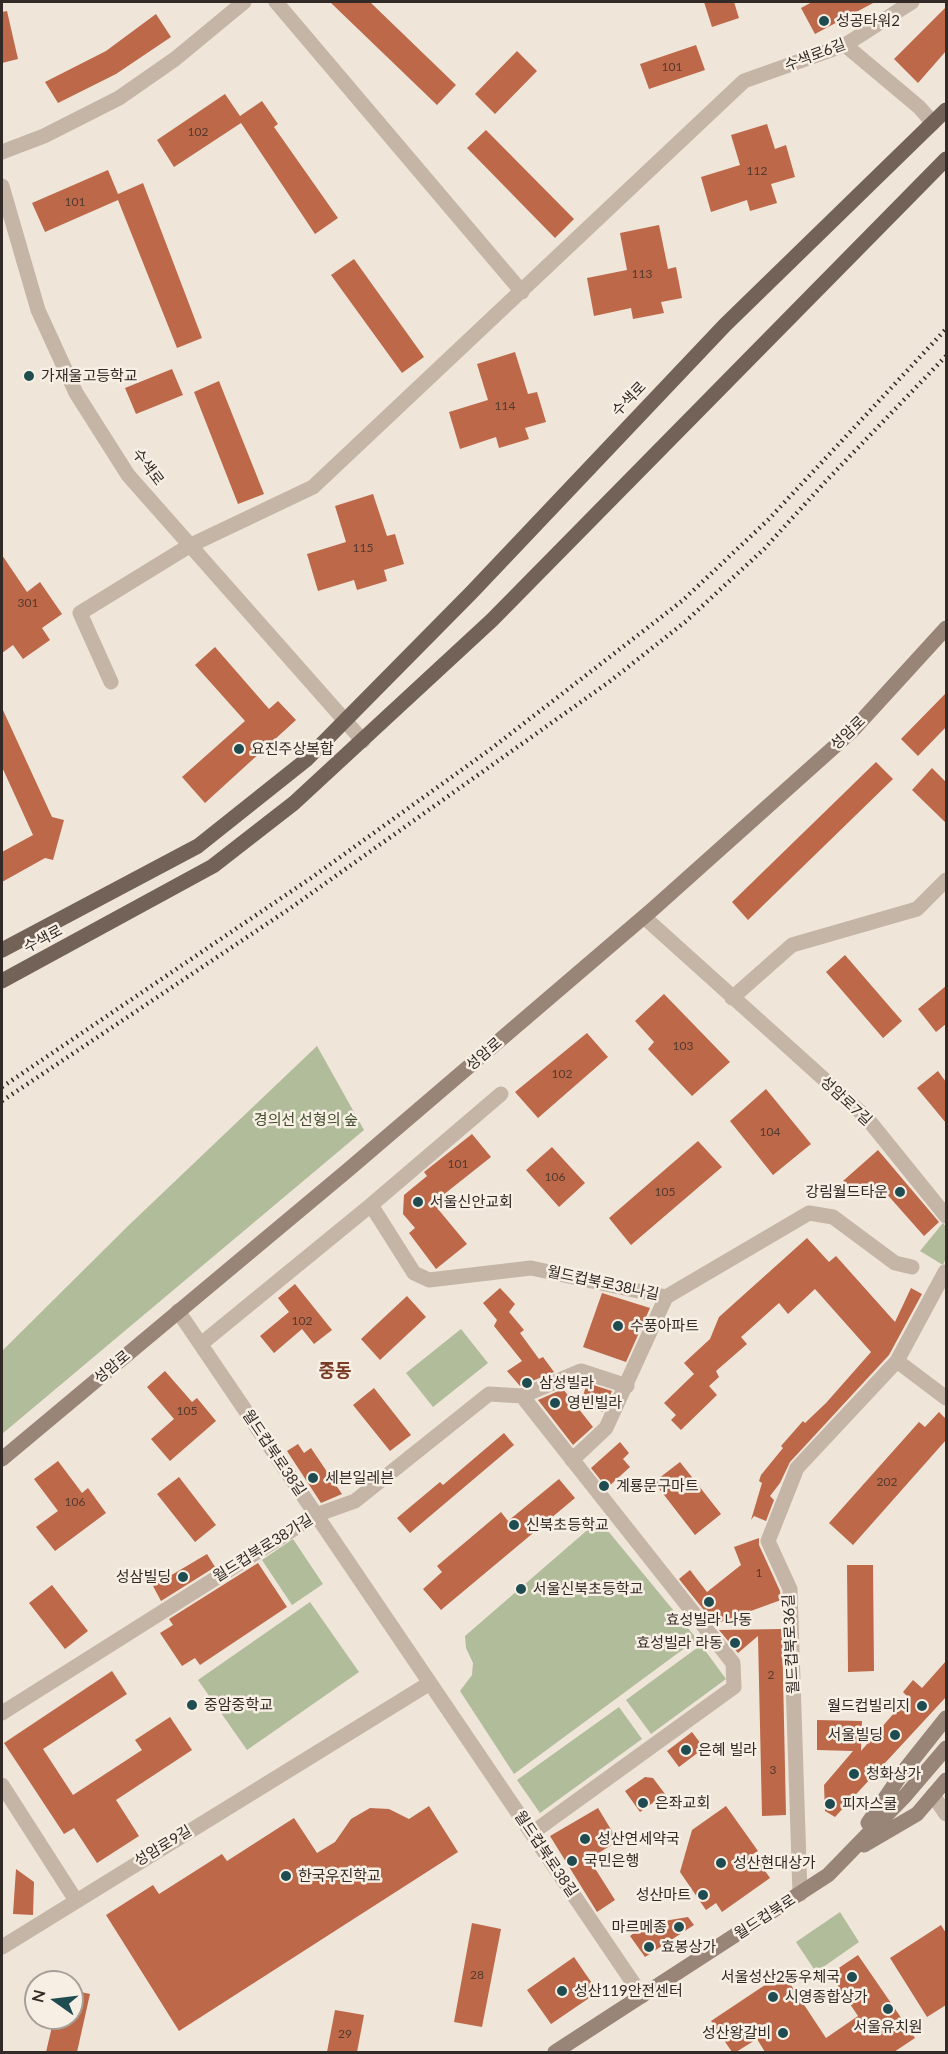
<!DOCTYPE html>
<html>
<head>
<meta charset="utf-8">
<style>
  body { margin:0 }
  #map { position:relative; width:948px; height:2054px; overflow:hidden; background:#efe5d9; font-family:Lato,sans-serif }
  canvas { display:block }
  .frame { position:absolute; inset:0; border:3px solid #322a26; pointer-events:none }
  .north { position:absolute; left:24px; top:1970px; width:60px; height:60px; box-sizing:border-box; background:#f7efe4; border:2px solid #a8a098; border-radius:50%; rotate:284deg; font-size:16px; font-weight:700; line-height:24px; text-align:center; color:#322a26 }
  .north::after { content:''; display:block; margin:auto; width:21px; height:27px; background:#1f4c50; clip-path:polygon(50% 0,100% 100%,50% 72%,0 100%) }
</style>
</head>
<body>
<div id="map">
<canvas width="948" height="2054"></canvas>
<div class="frame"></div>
<div class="north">N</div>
</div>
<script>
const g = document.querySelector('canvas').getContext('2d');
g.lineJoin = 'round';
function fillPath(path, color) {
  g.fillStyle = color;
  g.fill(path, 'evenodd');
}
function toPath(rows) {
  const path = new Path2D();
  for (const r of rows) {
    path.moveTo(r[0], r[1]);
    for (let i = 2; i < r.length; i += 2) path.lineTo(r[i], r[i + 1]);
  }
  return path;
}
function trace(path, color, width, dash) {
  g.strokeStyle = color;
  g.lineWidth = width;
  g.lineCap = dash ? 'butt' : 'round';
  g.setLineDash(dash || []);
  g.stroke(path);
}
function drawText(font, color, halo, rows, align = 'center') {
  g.font = font + ' Lato,"Noto Sans KR",sans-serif';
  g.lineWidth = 5;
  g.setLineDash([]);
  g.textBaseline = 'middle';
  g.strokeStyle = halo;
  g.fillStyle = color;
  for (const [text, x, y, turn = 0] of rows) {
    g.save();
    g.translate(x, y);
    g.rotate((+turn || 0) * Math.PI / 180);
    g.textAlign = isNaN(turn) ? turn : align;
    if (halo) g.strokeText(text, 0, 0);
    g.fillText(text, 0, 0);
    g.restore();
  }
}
const green = toPath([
  [317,1046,364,1130,2,1434,2,1351,129,1225],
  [943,1223,946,1227,946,1258,943,1265,920,1251],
  [461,1329,488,1363,433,1407,406,1373],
  [599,1520,697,1639,514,1774,460,1691,472,1675,473,1663,466,1648,465,1636],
  [293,1539,323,1584,292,1605,262,1560],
  [310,1602,359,1672,247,1750,198,1680],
  [701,1645,726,1679,651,1734,626,1700],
  [619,1707,642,1739,540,1813,517,1780],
  [840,1912,859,1942,816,1972,796,1942]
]);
const building = toPath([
  [330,2,370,2,456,85,437,105],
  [704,2,734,2,739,18,712,27],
  [812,2,875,2,815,34,801,8],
  [946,7,946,51,918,83,894,59],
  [7,11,18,59,2,63,2,12],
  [156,14,171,37,116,74,58,103,45,82,106,51],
  [696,45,705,70,649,89,640,64],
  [517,51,537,71,495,114,475,94],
  [225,94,240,116,262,101,278,124,274,127,338,218,315,234,241,123,174,167,157,140],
  [767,124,775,149,786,145,795,177,771,184,777,203,750,211,747,200,711,212,701,177,740,165,731,135],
  [486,130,574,219,555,238,467,148],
  [108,170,118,194,143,183,202,338,177,348,118,200,45,232,32,203],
  [659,225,668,269,676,267,682,298,661,302,664,313,633,319,631,308,594,316,587,278,627,270,620,233],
  [354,259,424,357,402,373,331,275],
  [515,352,528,394,537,392,546,422,525,428,529,439,499,448,496,437,460,449,449,412,488,400,477,364],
  [172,369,183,395,136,414,125,388],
  [219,381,264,494,238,504,194,392],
  [373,494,387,536,395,534,404,564,384,570,387,581,357,590,354,580,318,591,307,554,346,542,335,506],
  [2,555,27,592,40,582,62,614,42,628,50,640,23,659,13,645,2,653],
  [215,647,269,709,278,701,296,720,205,803,182,777,245,721,195,665],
  [946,693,946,727,918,756,901,739],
  [2,708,52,817,64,820,53,860,45,858,2,882,2,852,33,835,2,767],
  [876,762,893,779,748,920,732,902],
  [932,768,946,782,946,823,912,790],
  [845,955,902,1021,883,1038,826,972],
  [946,986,946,1024,936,1032,918,1009],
  [664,994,730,1062,692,1096,648,1049,654,1042,635,1021],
  [587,1033,608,1057,538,1118,515,1092],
  [938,1071,946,1082,946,1123,917,1088],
  [766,1089,811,1144,773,1175,730,1121],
  [472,1134,491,1157,433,1203,467,1244,436,1269,409,1233,415,1228,403,1214,404,1195,427,1176,424,1172],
  [698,1141,722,1167,631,1245,609,1218],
  [552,1147,585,1183,559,1207,526,1170],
  [878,1150,939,1222,924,1236,877,1183,869,1190,864,1184,854,1193,843,1181],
  [807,1238,829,1262,836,1256,895,1322,911,1288,922,1294,889,1355,790,1462,780,1483,770,1496,774,1500,766,1521,754,1516,751,1520,762,1483,759,1481,761,1475,783,1448,781,1446,803,1421,805,1423,826,1403,871,1352,815,1289,788,1314,779,1303,741,1337,747,1344,716,1371,719,1377,709,1386,717,1395,681,1430,671,1420,676,1415,664,1403,694,1374,684,1363,710,1339,719,1317],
  [295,1284,332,1330,314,1344,302,1329,274,1353,260,1336,289,1312,278,1298],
  [500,1288,515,1304,509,1312,524,1330,520,1333,539,1359,543,1357,554,1372,520,1386,507,1371,522,1361,494,1326,497,1320,483,1303],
  [602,1293,650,1308,626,1362,583,1347],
  [407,1296,426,1317,380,1360,361,1339],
  [165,1371,192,1402,197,1398,216,1421,170,1461,151,1439,174,1419,147,1387],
  [590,1384,612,1391,603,1412,580,1406,586,1386],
  [374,1388,411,1435,390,1451,353,1405],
  [563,1389,593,1427,573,1445,538,1400],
  [939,1412,946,1419,946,1440,853,1545,829,1523,919,1422,925,1427],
  [504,1433,514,1445,410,1533,397,1518,440,1482,443,1485],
  [620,1442,629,1453,623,1459,630,1467,607,1488,591,1468],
  [298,1444,304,1453,311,1448,342,1494,321,1503,287,1451],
  [58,1461,82,1493,88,1488,106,1513,55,1551,36,1527,58,1511,34,1479],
  [680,1462,721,1514,695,1535,654,1482],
  [179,1477,216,1525,195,1542,157,1494],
  [559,1479,575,1498,441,1610,423,1589,442,1572,437,1566,501,1512,508,1521],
  [759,1538,759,1545,780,1591,781,1600,715,1624,679,1579,690,1570,707,1592,741,1565,734,1547],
  [207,1554,215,1567,161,1601,153,1586],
  [258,1563,287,1607,200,1665,195,1658,182,1666,160,1633,173,1625,169,1619],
  [847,1565,873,1565,874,1671,848,1672],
  [52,1585,88,1631,65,1649,29,1603],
  [782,1629,786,1815,762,1816,758,1636,738,1653,719,1630],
  [946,1661,946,1697,835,1817,825,1811,824,1785,853,1751,817,1750,817,1720,862,1721,861,1751,908,1697,903,1692,913,1680,922,1688],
  [112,1671,127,1694,43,1749,73,1795,142,1750,135,1740,170,1717,192,1750,116,1800,139,1836,97,1863,74,1828,64,1834,4,1743],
  [692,1732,704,1748,679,1767,667,1751],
  [645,1777,653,1778,665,1794,640,1812,625,1791],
  [429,1806,458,1852,179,2031,106,1915,153,1885,159,1894,222,1854,227,1861,294,1818,317,1853,335,1842,351,1819,370,1808,389,1809,409,1819],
  [726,1806,758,1851,753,1854,770,1878,722,1912,716,1903,706,1910,680,1872,692,1830],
  [598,1808,618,1841,589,1859,615,1900,597,1912,550,1836],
  [16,1869,34,1882,33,1915,13,1914],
  [688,1917,694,1925,645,1957,630,1936,646,1924],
  [472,1923,501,1929,482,2027,454,2022],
  [941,1925,946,1933,946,2005,927,2017,890,1958],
  [858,1955,915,2038,894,2052,765,2052,757,2039,736,2052,732,2052,711,2021,783,1973,826,2038,858,2016,830,1974],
  [574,1957,598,1992,551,2024,527,1990],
  [72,1990,90,1994,77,2052,46,2052,54,2018,72,2018],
  [335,2010,364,2015,357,2052,327,2052]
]);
const minor = toPath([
  [276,2,522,292],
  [845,45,919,107,933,123],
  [111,682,80,613,189,546,313,487,744,81,845,45,912,2],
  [644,917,866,1117,946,1216],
  [732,998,792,945,917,909,946,880],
  [371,1205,501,1094],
  [178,1311,642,1996],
  [201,1344,371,1205,414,1273,429,1280,531,1268,666,1297,809,1213,833,1217,895,1263,912,1267],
  [897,1361,945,1272],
  [522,1396,581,1371,627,1386],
  [572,1460,606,1428,666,1297],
  [2,1713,316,1515,355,1501,489,1394,522,1396,733,1663,734,1687,532,1833],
  [2,1785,75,1899],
  [933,1795,946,1814],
  [800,1894,790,1589,768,1541,797,1468,897,1361,946,1398],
  [2,1947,430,1683]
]);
const tertiary = toPath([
  [2,152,44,136,119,98,175,59,244,2],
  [2,186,38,310,76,393,128,475,363,741]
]);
const secondary = toPath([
  [2,1459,348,1170,653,909,852,731,946,628],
  [868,1823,903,1772,946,1718],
  [864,1845,917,1814,946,1780],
  [555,2052,828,1875,905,1796,946,1748]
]);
const primary = toPath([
  [2,950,198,846,306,760,471,593,725,325,946,110],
  [2,981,213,866,294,803,492,620,946,159]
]);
const rail = toPath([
  [2,1087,311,878,492,748,682,601,768,520,946,329],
  [2,1101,292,907,609,682,685,622,764,549,826,481,946,356]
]);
const markers = [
  [824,21,6,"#1f4c50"],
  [29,376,6,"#1f4c50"],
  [239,749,6,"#1f4c50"],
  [900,1192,6,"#1f4c50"],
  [418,1202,6,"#1f4c50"],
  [618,1326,6,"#1f4c50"],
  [527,1383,6,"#1f4c50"],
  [555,1403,6,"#1f4c50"],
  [313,1478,6,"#1f4c50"],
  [604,1486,6,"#1f4c50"],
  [514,1525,6,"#1f4c50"],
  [183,1577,6,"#1f4c50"],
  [521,1589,6,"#1f4c50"],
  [709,1602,6,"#1f4c50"],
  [735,1643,6,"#1f4c50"],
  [192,1705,6,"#1f4c50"],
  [922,1706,6,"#1f4c50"],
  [895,1735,6,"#1f4c50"],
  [686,1750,6,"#1f4c50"],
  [854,1774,6,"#1f4c50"],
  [643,1803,6,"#1f4c50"],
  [830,1804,6,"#1f4c50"],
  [585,1839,6,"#1f4c50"],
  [572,1861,6,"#1f4c50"],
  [721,1863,6,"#1f4c50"],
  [286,1876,6,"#1f4c50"],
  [703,1895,6,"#1f4c50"],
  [679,1927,6,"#1f4c50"],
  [649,1947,6,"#1f4c50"],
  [852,1977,6,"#1f4c50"],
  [562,1991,6,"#1f4c50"],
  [773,1997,6,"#1f4c50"],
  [888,2009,6,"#1f4c50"],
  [783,2033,6,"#1f4c50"]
];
const numberNames = [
  ["101",672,67],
  ["102",198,132],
  ["112",757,171],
  ["101",75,202],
  ["113",642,274],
  ["114",505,406],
  ["115",363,548],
  ["301",28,603],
  ["103",683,1046],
  ["102",562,1074],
  ["104",770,1132],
  ["101",458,1164],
  ["106",555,1177],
  ["105",665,1192],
  ["102",302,1321],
  ["105",187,1411],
  ["202",887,1482],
  ["106",75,1502],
  ["1",759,1573],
  ["2",771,1675],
  ["3",773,1770],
  ["28",477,1975],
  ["29",345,2034]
];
const poiNames = [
  ["성공타워2",836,21],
  ["가재울고등학교",41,376],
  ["요진주상복합",251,749],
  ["강림월드타운",888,1192,"right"],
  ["서울신안교회",430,1202],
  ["수풍아파트",630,1326],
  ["삼성빌라",539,1383],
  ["영빈빌라",567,1403],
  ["세븐일레븐",325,1478],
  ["계룡문구마트",616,1486],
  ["신북초등학교",526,1525],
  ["성삼빌딩",171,1577,"right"],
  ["서울신북초등학교",533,1589],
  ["효성빌라 나동",709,1620,"center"],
  ["효성빌라 라동",723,1643,"right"],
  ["중암중학교",204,1705],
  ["월드컵빌리지",910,1706,"right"],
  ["서울빌딩",883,1735,"right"],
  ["은혜 빌라",698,1750],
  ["청화상가",866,1774],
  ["은좌교회",655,1803],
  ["피자스쿨",842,1804],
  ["성산연세약국",597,1839],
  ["국민은행",584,1861],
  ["성산현대상가",733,1863],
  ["한국우진학교",298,1876],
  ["성산마트",691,1895,"right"],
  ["마르메종",667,1927,"right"],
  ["효봉상가",661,1947],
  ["서울성산2동우체국",840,1977,"right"],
  ["성산119안전센터",574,1991],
  ["시영종합상가",785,1997],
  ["서울유치원",888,2027,"center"],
  ["성산왕갈비",771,2033,"right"]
];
const streetNames = [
  ["수색로6길",815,55,-21],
  ["수색로",629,399,-46],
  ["수색로",148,467,53],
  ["성암로",848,733,-44],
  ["수색로",43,939,-28],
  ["성암로",484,1054,-41],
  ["성암로7길",846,1101,43],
  ["월드컵북로38나길",603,1283,12],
  ["성암로",112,1367,-40],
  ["월드컵북로38길",274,1453,56],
  ["월드컵북로38가길",263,1548,-32],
  ["월드컵북로36길",791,1644,-93],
  ["성암로9길",163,1846,-31],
  ["월드컵북로38길",546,1854,56],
  ["월드컵북로",765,1917,-33]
];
const parkNames = [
  ["경의선 선형의 숲",306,1120]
];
const quarterNames = [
  ["중동",335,1371]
];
fillPath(green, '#b0bc9a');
fillPath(building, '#bc6849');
trace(minor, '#c5b5a6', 15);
trace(tertiary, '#c5b5a6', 15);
trace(secondary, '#998478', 15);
trace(primary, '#736258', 15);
trace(rail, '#322a26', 4.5, [1.5, 4.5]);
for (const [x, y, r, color] of markers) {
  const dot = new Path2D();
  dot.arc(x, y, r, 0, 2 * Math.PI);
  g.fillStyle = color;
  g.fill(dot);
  trace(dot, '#f7efe4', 2);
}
drawText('12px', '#543a2f', null, numberNames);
drawText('15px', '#322a26', '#f7efe4', poiNames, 'left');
drawText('15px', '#322a26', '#f7efe4', streetNames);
drawText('15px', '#414e2c', '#f7efe4', parkNames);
drawText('bold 18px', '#7b3c26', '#f7efe4', quarterNames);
</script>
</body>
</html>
